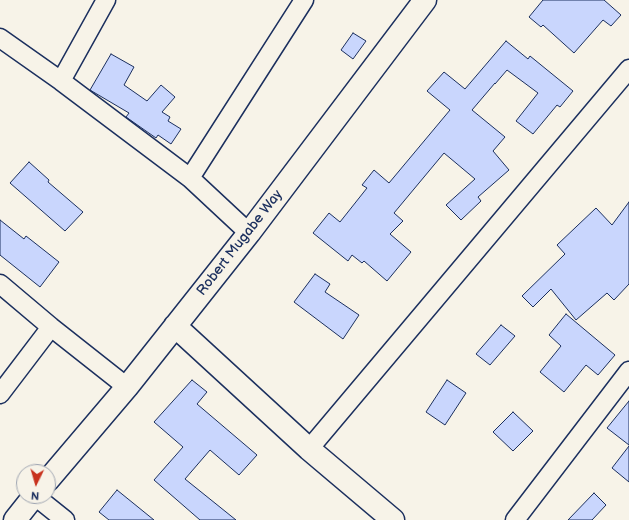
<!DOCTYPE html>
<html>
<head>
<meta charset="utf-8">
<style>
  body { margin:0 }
  #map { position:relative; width:629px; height:520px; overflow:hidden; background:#f7f3e8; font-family:"Balsamiq Sans",sans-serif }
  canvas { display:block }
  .north { position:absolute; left:16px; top:464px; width:40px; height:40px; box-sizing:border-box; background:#f7f3e8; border:1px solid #9fa5b1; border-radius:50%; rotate:185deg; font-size:11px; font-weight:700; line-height:16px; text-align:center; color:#1b2f5e }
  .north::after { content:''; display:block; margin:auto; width:14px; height:18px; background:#c8321e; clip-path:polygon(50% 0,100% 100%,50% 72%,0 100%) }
</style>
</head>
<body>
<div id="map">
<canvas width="629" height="520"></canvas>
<div class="north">N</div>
</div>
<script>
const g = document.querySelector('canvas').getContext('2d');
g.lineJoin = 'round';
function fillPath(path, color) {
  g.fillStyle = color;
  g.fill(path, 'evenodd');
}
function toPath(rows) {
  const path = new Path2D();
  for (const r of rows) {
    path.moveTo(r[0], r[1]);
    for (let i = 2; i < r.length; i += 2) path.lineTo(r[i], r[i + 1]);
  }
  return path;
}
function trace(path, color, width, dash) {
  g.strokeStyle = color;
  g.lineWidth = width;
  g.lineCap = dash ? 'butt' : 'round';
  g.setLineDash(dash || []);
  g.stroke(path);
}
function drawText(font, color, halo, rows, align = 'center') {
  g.font = font + ' "Balsamiq Sans",sans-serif';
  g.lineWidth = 3.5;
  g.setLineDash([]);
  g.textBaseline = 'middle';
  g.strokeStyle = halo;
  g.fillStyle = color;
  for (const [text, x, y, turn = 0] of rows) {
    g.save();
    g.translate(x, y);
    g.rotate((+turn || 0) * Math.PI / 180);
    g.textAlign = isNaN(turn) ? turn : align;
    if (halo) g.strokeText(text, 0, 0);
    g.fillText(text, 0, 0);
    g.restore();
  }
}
const building = toPath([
  [543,0,604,0,621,15,611,26,603,20,574,53,543,25,541,27,529,17,543,0],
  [353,33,366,41,353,59,341,50,353,33],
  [506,41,528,59,530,56,573,91,560,107,557,105,533,134,516,121,538,93,507,70,495,84,495,83,472,110,505,137,493,151,509,170,478,197,481,201,461,220,446,205,475,179,444,153,394,213,403,221,390,234,411,252,387,281,364,261,362,263,352,255,348,261,313,233,329,213,340,222,367,188,362,185,374,170,389,183,450,110,427,91,444,72,465,89,506,41],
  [111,54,134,67,124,85,147,101,161,85,175,97,162,112,170,117,168,121,181,129,171,144,158,135,156,138,126,117,129,113,90,90,111,54],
  [29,162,49,180,48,182,83,212,65,231,10,183,29,162],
  [629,202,629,284,614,300,607,293,576,320,551,289,533,307,522,296,565,254,557,245,596,208,612,225,629,202],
  [0,220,24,239,26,236,59,262,40,287,0,255,0,220],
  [315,274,330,284,325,292,359,315,343,339,294,302,315,274],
  [566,314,615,355,598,375,586,365,564,392,540,372,561,346,549,335,566,314],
  [501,325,515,336,490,365,476,354,501,325],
  [192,380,207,392,197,404,257,455,239,475,210,450,185,479,236,520,200,520,154,480,183,447,154,422,192,380],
  [447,380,466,393,445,425,426,412,447,380],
  [629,401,629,445,607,428,629,401],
  [513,412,533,431,513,451,493,432,513,412],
  [629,446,629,482,612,468,629,446],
  [117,490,154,520,109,520,99,512,117,490],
  [594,493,606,505,592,520,568,520,594,493]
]);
const minor = toPath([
  [0,38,61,81,190,178,249,233],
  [61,81,106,0],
  [190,178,304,0],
  [0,284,51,327,127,387],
  [0,394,51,327],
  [309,449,629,69],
  [35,496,65,520],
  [515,520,629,371]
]);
const tertiary = toPath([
  [175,326,309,449,393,520],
  [48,480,127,387,249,233,425,0],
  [15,520,34,496]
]);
const streetNames = [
  ["Robert Mugabe Way",240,243,-52]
];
fillPath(building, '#c9d6fd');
trace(building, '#1b2f5e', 1);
trace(minor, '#1b2f5e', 21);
trace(tertiary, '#1b2f5e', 25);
trace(minor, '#f7f3e8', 18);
trace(tertiary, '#f7f3e8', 22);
drawText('14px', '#1b2f5e', '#f7f3e8', streetNames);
</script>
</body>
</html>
